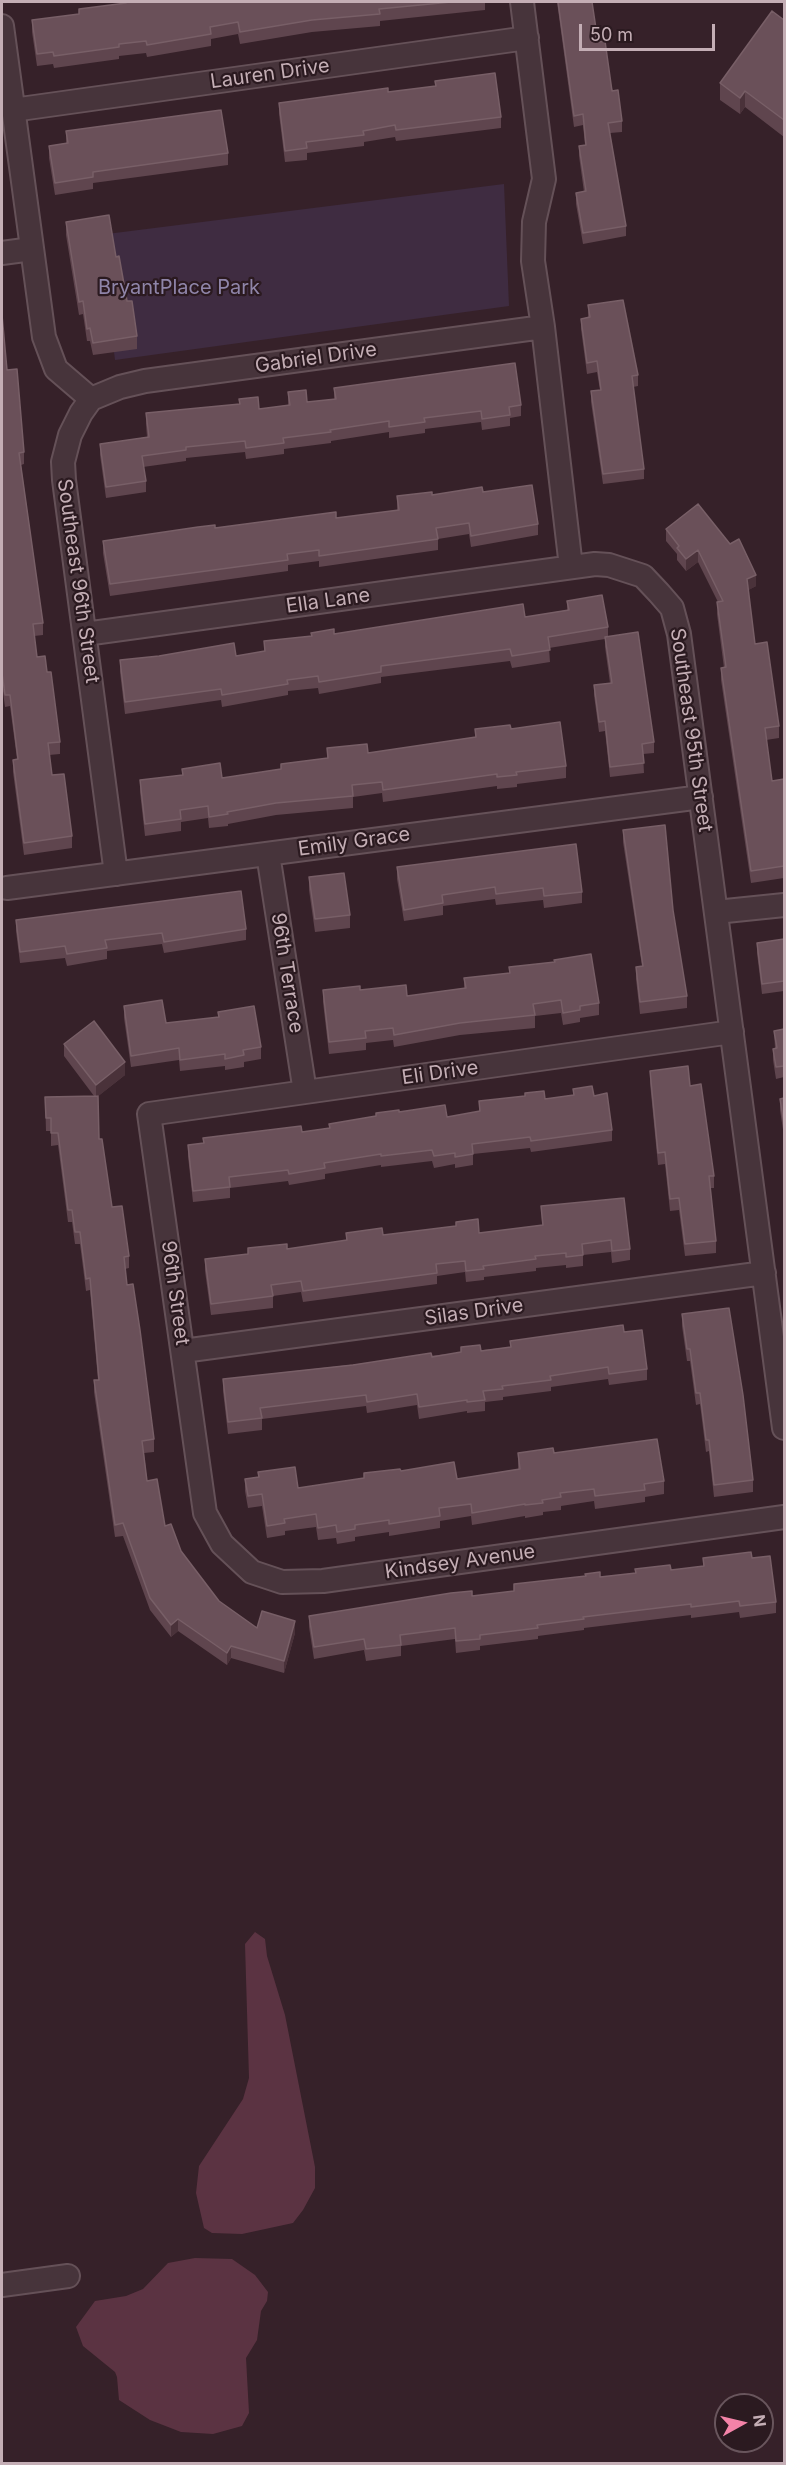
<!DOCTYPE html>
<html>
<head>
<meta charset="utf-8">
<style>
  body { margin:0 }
  #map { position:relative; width:786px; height:2465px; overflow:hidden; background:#362129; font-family:Inter,sans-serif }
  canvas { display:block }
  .frame { position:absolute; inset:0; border:3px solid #c4aeb5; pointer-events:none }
  .north { position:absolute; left:714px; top:2393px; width:60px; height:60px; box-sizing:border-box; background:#2b1a20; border:2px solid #68555c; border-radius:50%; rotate:82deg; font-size:16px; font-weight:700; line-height:24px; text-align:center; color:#c4aeb5 }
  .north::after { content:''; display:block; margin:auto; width:21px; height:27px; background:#f483a8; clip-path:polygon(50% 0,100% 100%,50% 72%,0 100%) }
  .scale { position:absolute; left:579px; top:24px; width:136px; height:27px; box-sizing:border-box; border:3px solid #c4aeb5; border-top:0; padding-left:8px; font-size:18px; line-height:21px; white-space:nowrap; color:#c4aeb5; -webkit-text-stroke:4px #2b1a20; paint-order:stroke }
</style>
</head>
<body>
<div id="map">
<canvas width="786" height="2465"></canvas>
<div class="frame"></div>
<div class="north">N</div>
<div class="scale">50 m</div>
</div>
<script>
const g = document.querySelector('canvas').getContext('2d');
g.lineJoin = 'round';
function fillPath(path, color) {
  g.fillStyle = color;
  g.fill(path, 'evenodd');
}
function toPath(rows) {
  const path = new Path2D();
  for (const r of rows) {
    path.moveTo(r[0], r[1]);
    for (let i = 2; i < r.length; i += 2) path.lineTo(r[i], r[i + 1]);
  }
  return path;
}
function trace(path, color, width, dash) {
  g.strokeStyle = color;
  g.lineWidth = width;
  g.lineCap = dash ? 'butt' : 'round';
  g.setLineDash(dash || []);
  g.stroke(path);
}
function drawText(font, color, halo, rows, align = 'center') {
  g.font = font + ' Inter,sans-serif';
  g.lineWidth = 4.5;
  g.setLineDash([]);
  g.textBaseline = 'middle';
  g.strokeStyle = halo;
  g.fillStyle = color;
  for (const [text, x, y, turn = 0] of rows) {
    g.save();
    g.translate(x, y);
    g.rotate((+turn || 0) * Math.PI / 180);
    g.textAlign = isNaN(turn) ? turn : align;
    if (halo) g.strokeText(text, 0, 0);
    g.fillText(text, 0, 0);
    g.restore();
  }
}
const green = toPath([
  [504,184,509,306,115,360,99,235]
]);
const water = toPath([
  [255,1932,265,1939,267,1956,285,2015,315,2167,315,2188,303,2210,293,2223,242,2234,212,2233,204,2228,196,2193,199,2166,243,2099,249,2078,245,1944],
  [195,2258,232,2259,255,2275,268,2292,267,2301,261,2311,257,2340,246,2358,249,2413,242,2426,213,2434,181,2432,150,2420,119,2400,117,2377,115,2372,83,2346,76,2327,95,2301,126,2296,143,2289,168,2263]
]);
const minor = toPath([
  [522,2,544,179,534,222,533,261,543,327,571,567],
  [2,26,44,337,56,369,91,399],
  [13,110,527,38],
  [2,253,32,249],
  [91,399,81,413,70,435,63,462,64,480,116,874],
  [91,399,120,387,145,381,543,327],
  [85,634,595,564,609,565,643,576,659,593,672,608,679,634,784,1428],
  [268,854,305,1092],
  [7,888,701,797],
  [716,912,784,905],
  [732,1032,149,1114,205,1513,222,1544,252,1572,282,1582,323,1581,784,1517],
  [183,1351,764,1273],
  [2,2285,68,2276]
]);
const wall = toPath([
  [126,2,485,2,485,10,380,21,380,26,312,32,240,44,238,34,211,39,211,46,147,57,146,53,119,56,119,59,54,68,53,64,37,66,32,32,32,20,79,14,79,9,126,3],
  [557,2,592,2,598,42,622,121,622,132,610,133,626,226,626,236,583,244,576,204,576,193,584,192,579,156,579,146,585,145,583,125,574,127],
  [784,20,784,137,745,107,740,114,720,100,720,83],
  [435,81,501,117,501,128,396,141,395,137,364,142,364,146,307,153,307,160,285,162,279,114,279,103,388,92,435,86],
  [66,131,228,153,228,165,93,183,93,189,55,195,49,158,49,146,66,143],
  [66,222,116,257,127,301,137,336,137,349,93,355,90,341,87,341,83,314,79,315,66,235],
  [588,305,638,375,638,386,633,387,644,469,644,479,603,484,591,402,591,391,600,390,597,372,587,374,581,329,581,319,588,317],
  [2,315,7,370,24,452,24,464,21,465,43,623,43,635,34,636,37,657,47,672,60,742,60,754,49,755,52,775,72,836,72,848,24,855,13,772,13,760,17,759,10,706,5,707,2,684],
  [334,388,521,405,521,416,510,418,510,426,482,430,481,422,425,429,425,433,389,438,389,432,331,441,331,443,284,449,284,454,246,459,245,452,186,458,186,461,143,467,146,481,146,492,106,498,100,455,100,444,147,437,146,424,146,413,239,404,239,399,259,409,288,405,288,392,307,402,334,399],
  [483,492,538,524,538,535,471,547,469,534,438,539,438,550,319,567,319,561,288,565,288,571,110,596,103,553,103,541,215,528,336,518,397,510,397,496],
  [666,529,756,586,748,590,755,644,779,726,779,738,766,740,772,781,784,779,784,878,751,883,721,680,721,668,724,668,717,614,718,602,698,562,686,571,677,560,677,554,666,541],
  [567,601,608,627,608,636,654,742,654,753,643,754,644,773,610,777,605,731,599,732,594,695,594,685,610,683,605,647,605,639,549,648,550,662,512,668,510,661,381,677,381,683,319,694,318,688,288,691,288,695,222,707,221,700,125,714,120,672,120,660,236,656,264,651,264,641,334,634,525,617,567,610],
  [475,729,511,729,566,766,566,778,517,784,517,787,497,789,497,786,383,802,382,793,353,797,353,808,276,815,228,824,228,826,209,828,208,818,181,822,181,831,145,836,140,792,140,780,182,775,182,769,222,778,281,769,281,764,327,758,327,748,368,753,475,737],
  [623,830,673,910,687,996,687,1008,640,1014,636,979,636,967,642,966,623,842],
  [397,867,582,892,582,903,544,908,543,900,496,905,495,899,443,906,443,915,404,921,397,879],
  [309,877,350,915,350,928,315,932,309,890],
  [16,920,246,929,246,940,164,953,162,944,107,951,107,959,67,966,65,958,20,963,16,931],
  [784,939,784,991,762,994,757,953,757,943],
  [509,967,599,1003,599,1015,580,1018,580,1022,563,1025,561,1013,535,1016,535,1028,460,1035,394,1047,393,1040,366,1043,366,1050,329,1054,323,1002,323,990,360,990,407,996,464,988,464,978,509,973],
  [124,1006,166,1023,218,1017,218,1012,261,1047,261,1059,244,1062,244,1067,225,1070,225,1066,180,1071,179,1060,131,1067,124,1018],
  [784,1029,784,1077,776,1079,773,1060,773,1049,775,1048,774,1031],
  [64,1044,125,1075,98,1096,99,1139,112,1207,129,1256,129,1268,125,1269,127,1285,154,1439,154,1452,144,1453,147,1481,165,1526,181,1551,219,1601,257,1628,295,1633,284,1673,231,1658,227,1665,178,1631,171,1637,150,1610,123,1536,115,1537,94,1392,94,1380,98,1380,90,1290,86,1291,80,1244,75,1244,72,1222,68,1222,58,1145,51,1146,51,1131,46,1131,45,1097,94,1096,64,1056],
  [650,1071,690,1086,714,1176,714,1188,710,1188,716,1241,716,1253,685,1256,679,1210,670,1211,665,1164,658,1165,650,1083],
  [573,1089,594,1096,612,1130,612,1141,531,1152,530,1148,473,1154,473,1165,455,1168,455,1164,434,1168,432,1161,381,1167,381,1165,325,1174,325,1179,289,1185,288,1181,230,1188,230,1198,193,1202,188,1156,188,1145,203,1143,203,1138,302,1132,329,1128,329,1124,399,1112,447,1117,479,1112,479,1101,545,1099,573,1095],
  [784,1098,784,1136,780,1110,780,1099],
  [541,1206,630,1249,630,1260,612,1263,611,1252,583,1255,583,1266,566,1268,566,1265,536,1268,536,1271,484,1277,484,1280,466,1282,465,1272,437,1276,437,1284,303,1302,301,1292,273,1296,273,1308,211,1315,205,1271,205,1259,248,1254,248,1248,287,1249,346,1240,346,1233,383,1235,479,1233,542,1225],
  [682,1314,753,1480,753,1492,714,1497,709,1451,706,1452,700,1404,696,1405,690,1361,687,1361,682,1326],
  [624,1332,647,1369,647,1380,609,1385,608,1379,551,1387,551,1391,503,1397,503,1400,485,1402,485,1411,467,1413,467,1411,419,1419,417,1405,367,1413,366,1406,262,1419,262,1430,228,1434,223,1391,223,1379,510,1347,510,1341],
  [518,1453,554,1453,664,1481,664,1494,645,1497,645,1502,595,1509,594,1501,561,1506,561,1510,543,1512,543,1515,525,1518,525,1516,472,1525,471,1516,440,1521,440,1528,389,1536,389,1532,355,1537,355,1541,337,1544,336,1538,318,1540,316,1527,285,1531,285,1535,267,1538,262,1506,248,1508,245,1491,245,1479,258,1477,258,1472,298,1488,364,1478,364,1473,401,1471,457,1479,518,1469],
  [703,1558,752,1558,776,1602,776,1613,740,1618,739,1612,691,1618,691,1615,584,1628,584,1630,538,1636,538,1639,480,1646,480,1650,456,1653,455,1639,401,1646,401,1656,366,1661,364,1650,314,1659,309,1627,309,1616,514,1591,514,1584,600,1577,635,1573,635,1569,671,1570,703,1566]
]);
const shadedWall = toPath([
  [745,91,745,107,740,114,740,98],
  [698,550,698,562,686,571,686,559],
  [756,575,756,586,747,591,747,579],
  [125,1062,125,1075,96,1098,96,1085],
  [178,1619,178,1631,171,1637,171,1625],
  [295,1621,295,1633,284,1673,284,1661],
  [231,1646,231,1658,227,1665,227,1653]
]);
const building = toPath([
  [126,2,451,2,379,9,380,14,312,20,240,32,238,22,210,27,211,34,147,45,146,41,119,44,119,47,54,56,53,52,37,54,32,20,79,14,79,9,126,3,126,2],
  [558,2,592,2,598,42,605,41,612,91,618,90,622,121,608,123,626,226,583,233,576,193,586,191,579,146,586,145,583,114,574,116,558,2],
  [772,11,784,20,784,120,745,91,740,98,720,83,772,11],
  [495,73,501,117,396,130,395,125,363,131,364,135,306,142,307,148,285,151,279,103,388,88,388,92,436,86,435,81,495,73],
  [221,110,228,153,93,172,93,177,55,183,49,146,68,143,66,131,221,110],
  [109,215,116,257,119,256,127,301,132,301,137,336,93,343,90,328,87,329,83,301,79,302,66,222,109,215],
  [623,300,638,375,632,376,644,469,603,474,591,391,601,390,597,361,587,363,581,319,590,317,588,305,623,300],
  [2,315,7,370,17,369,24,452,19,453,43,623,33,624,37,657,45,656,47,672,51,672,60,742,48,743,52,775,64,774,72,836,24,843,13,760,18,759,10,695,5,695,2,673,2,315],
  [515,363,521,405,509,407,510,415,482,419,481,411,424,418,425,422,389,427,389,421,330,430,331,432,283,438,284,443,246,448,245,441,186,447,186,450,142,456,146,481,106,487,100,444,149,437,146,413,240,404,239,399,258,397,259,409,290,405,288,392,306,390,307,402,336,399,334,388,515,363],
  [532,485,538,524,471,536,469,523,436,528,438,539,319,556,319,550,287,554,288,560,110,584,103,541,198,527,215,525,215,528,336,512,336,518,399,510,397,496,432,492,432,495,482,487,483,492,532,485],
  [698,504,730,544,739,539,756,575,747,579,755,644,767,642,779,726,765,728,772,781,784,779,784,866,751,871,721,668,726,667,717,602,723,601,698,550,686,559,677,548,679,546,666,529,698,504],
  [602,595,608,627,548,637,550,650,512,656,510,649,381,666,381,672,319,682,318,676,287,680,288,684,222,695,221,689,125,702,120,660,159,656,234,643,236,656,265,651,264,641,312,636,311,633,334,629,334,634,523,604,525,617,569,610,567,601,602,595],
  [638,632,654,742,642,744,644,763,610,767,605,721,599,722,594,685,612,683,605,637,638,632],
  [560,722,566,766,516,772,517,775,497,777,497,774,383,790,382,782,352,785,353,796,276,803,227,812,228,814,209,817,208,806,180,810,181,819,145,824,140,780,183,775,182,769,220,763,222,778,281,769,281,764,328,758,327,748,367,744,368,753,476,737,475,729,510,725,511,729,560,722],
  [665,825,673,910,687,996,640,1002,636,967,643,966,623,830,665,825],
  [576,844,582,892,544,896,543,888,496,894,495,887,442,895,443,903,404,910,397,867,576,844],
  [344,873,350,915,315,919,309,877,344,873],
  [241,891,246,929,164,942,162,933,105,940,107,948,67,954,65,946,20,952,16,920,241,891],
  [784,939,784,981,762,984,757,943,784,939],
  [591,954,599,1003,580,1006,580,1010,563,1013,561,1000,533,1004,535,1015,460,1023,394,1035,393,1028,365,1031,366,1038,329,1042,323,990,360,986,360,990,406,985,407,996,466,988,464,978,510,973,509,967,555,962,554,960,591,954],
  [162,1000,166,1023,219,1017,218,1012,254,1006,261,1047,243,1050,244,1055,225,1059,225,1054,180,1060,179,1048,131,1056,124,1006,162,1000],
  [94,1021,125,1062,96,1085,64,1044,94,1021],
  [784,1029,784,1066,776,1067,773,1049,777,1048,774,1031,784,1029],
  [688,1066,690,1086,701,1084,714,1176,709,1176,716,1241,685,1244,679,1198,670,1199,665,1152,658,1153,650,1071,688,1066],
  [592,1086,594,1096,607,1093,612,1130,531,1141,530,1137,472,1144,473,1154,455,1157,455,1153,434,1156,432,1150,381,1156,381,1154,324,1163,325,1168,289,1174,288,1170,229,1177,230,1187,193,1191,188,1145,204,1143,203,1138,301,1126,302,1132,330,1128,329,1124,376,1116,376,1113,399,1110,399,1112,445,1105,447,1117,480,1111,479,1101,525,1096,525,1093,544,1091,545,1099,574,1095,573,1089,592,1086],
  [98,1096,99,1139,102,1139,112,1207,122,1206,129,1256,124,1257,127,1285,133,1284,140,1330,154,1439,142,1441,147,1481,157,1479,165,1526,171,1524,181,1551,219,1601,257,1628,262,1611,295,1621,284,1661,231,1646,227,1653,178,1619,171,1625,150,1598,123,1523,115,1525,94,1380,99,1380,90,1278,86,1279,80,1232,75,1232,72,1210,68,1210,58,1133,51,1133,51,1118,46,1118,45,1097,98,1096],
  [784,1098,784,1124,780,1099,784,1098],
  [624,1198,630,1249,612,1251,611,1240,582,1244,583,1255,566,1257,566,1253,535,1256,536,1259,483,1266,484,1269,466,1271,465,1261,436,1264,437,1273,303,1291,301,1281,271,1285,273,1296,211,1304,205,1259,248,1254,248,1248,287,1244,287,1249,347,1240,346,1233,382,1228,383,1235,456,1226,456,1222,478,1219,479,1233,543,1225,541,1206,624,1198],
  [729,1308,743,1395,753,1480,714,1485,709,1440,706,1440,700,1393,696,1393,690,1349,687,1349,682,1314,729,1308],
  [623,1325,624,1332,642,1330,647,1369,609,1374,608,1367,550,1376,551,1380,502,1386,503,1389,483,1391,485,1400,467,1402,467,1400,419,1407,417,1394,367,1402,366,1395,260,1408,262,1418,228,1422,223,1379,353,1365,431,1353,432,1357,461,1352,461,1347,480,1345,481,1351,511,1347,510,1341,623,1325],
  [657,1439,664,1481,644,1484,645,1490,595,1496,594,1489,560,1493,561,1497,542,1500,543,1503,525,1505,525,1504,472,1513,471,1504,439,1508,440,1516,389,1524,389,1520,355,1525,355,1529,337,1532,336,1525,318,1528,316,1514,284,1519,285,1523,267,1526,262,1494,248,1496,245,1479,259,1477,258,1472,295,1467,298,1488,364,1478,364,1473,400,1469,401,1471,454,1462,457,1479,520,1469,518,1453,553,1448,554,1453,657,1439],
  [751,1552,752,1558,770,1556,776,1602,740,1606,739,1601,691,1607,691,1604,583,1617,584,1619,537,1625,538,1628,480,1635,480,1639,456,1641,455,1628,400,1635,401,1645,366,1649,364,1639,314,1647,309,1616,451,1593,472,1591,472,1596,514,1591,514,1584,586,1576,585,1574,600,1572,600,1577,636,1573,635,1569,670,1565,671,1570,704,1566,703,1558,751,1552]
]);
const streetNames = [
  ["Lauren Drive",270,74,-8],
  ["Gabriel Drive",316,358,-8],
  ["Southeast 96th Street",78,581,82],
  ["Ella Lane",328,601,-8],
  ["Southeast 95th Street",691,730,82],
  ["Emily Grace",354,842,-8],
  ["96th Terrace",287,973,81],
  ["Eli Drive",440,1073,-8],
  ["96th Street",175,1293,82],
  ["Silas Drive",474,1312,-8],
  ["Kindsey Avenue",460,1562,-8]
];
const parkNames = [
  ["BryantPlace Park",179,288]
];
fillPath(green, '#3f2c41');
fillPath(water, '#5b3342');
trace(minor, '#655158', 26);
trace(minor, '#47343b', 22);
fillPath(wall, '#5f454e');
fillPath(shadedWall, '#4a323a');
fillPath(building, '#6a5059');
trace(building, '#785f67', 1.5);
drawText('20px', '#c4aeb5', '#2b1a20', streetNames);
drawText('20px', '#8f85a9', '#2b1a20', parkNames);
</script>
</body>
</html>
